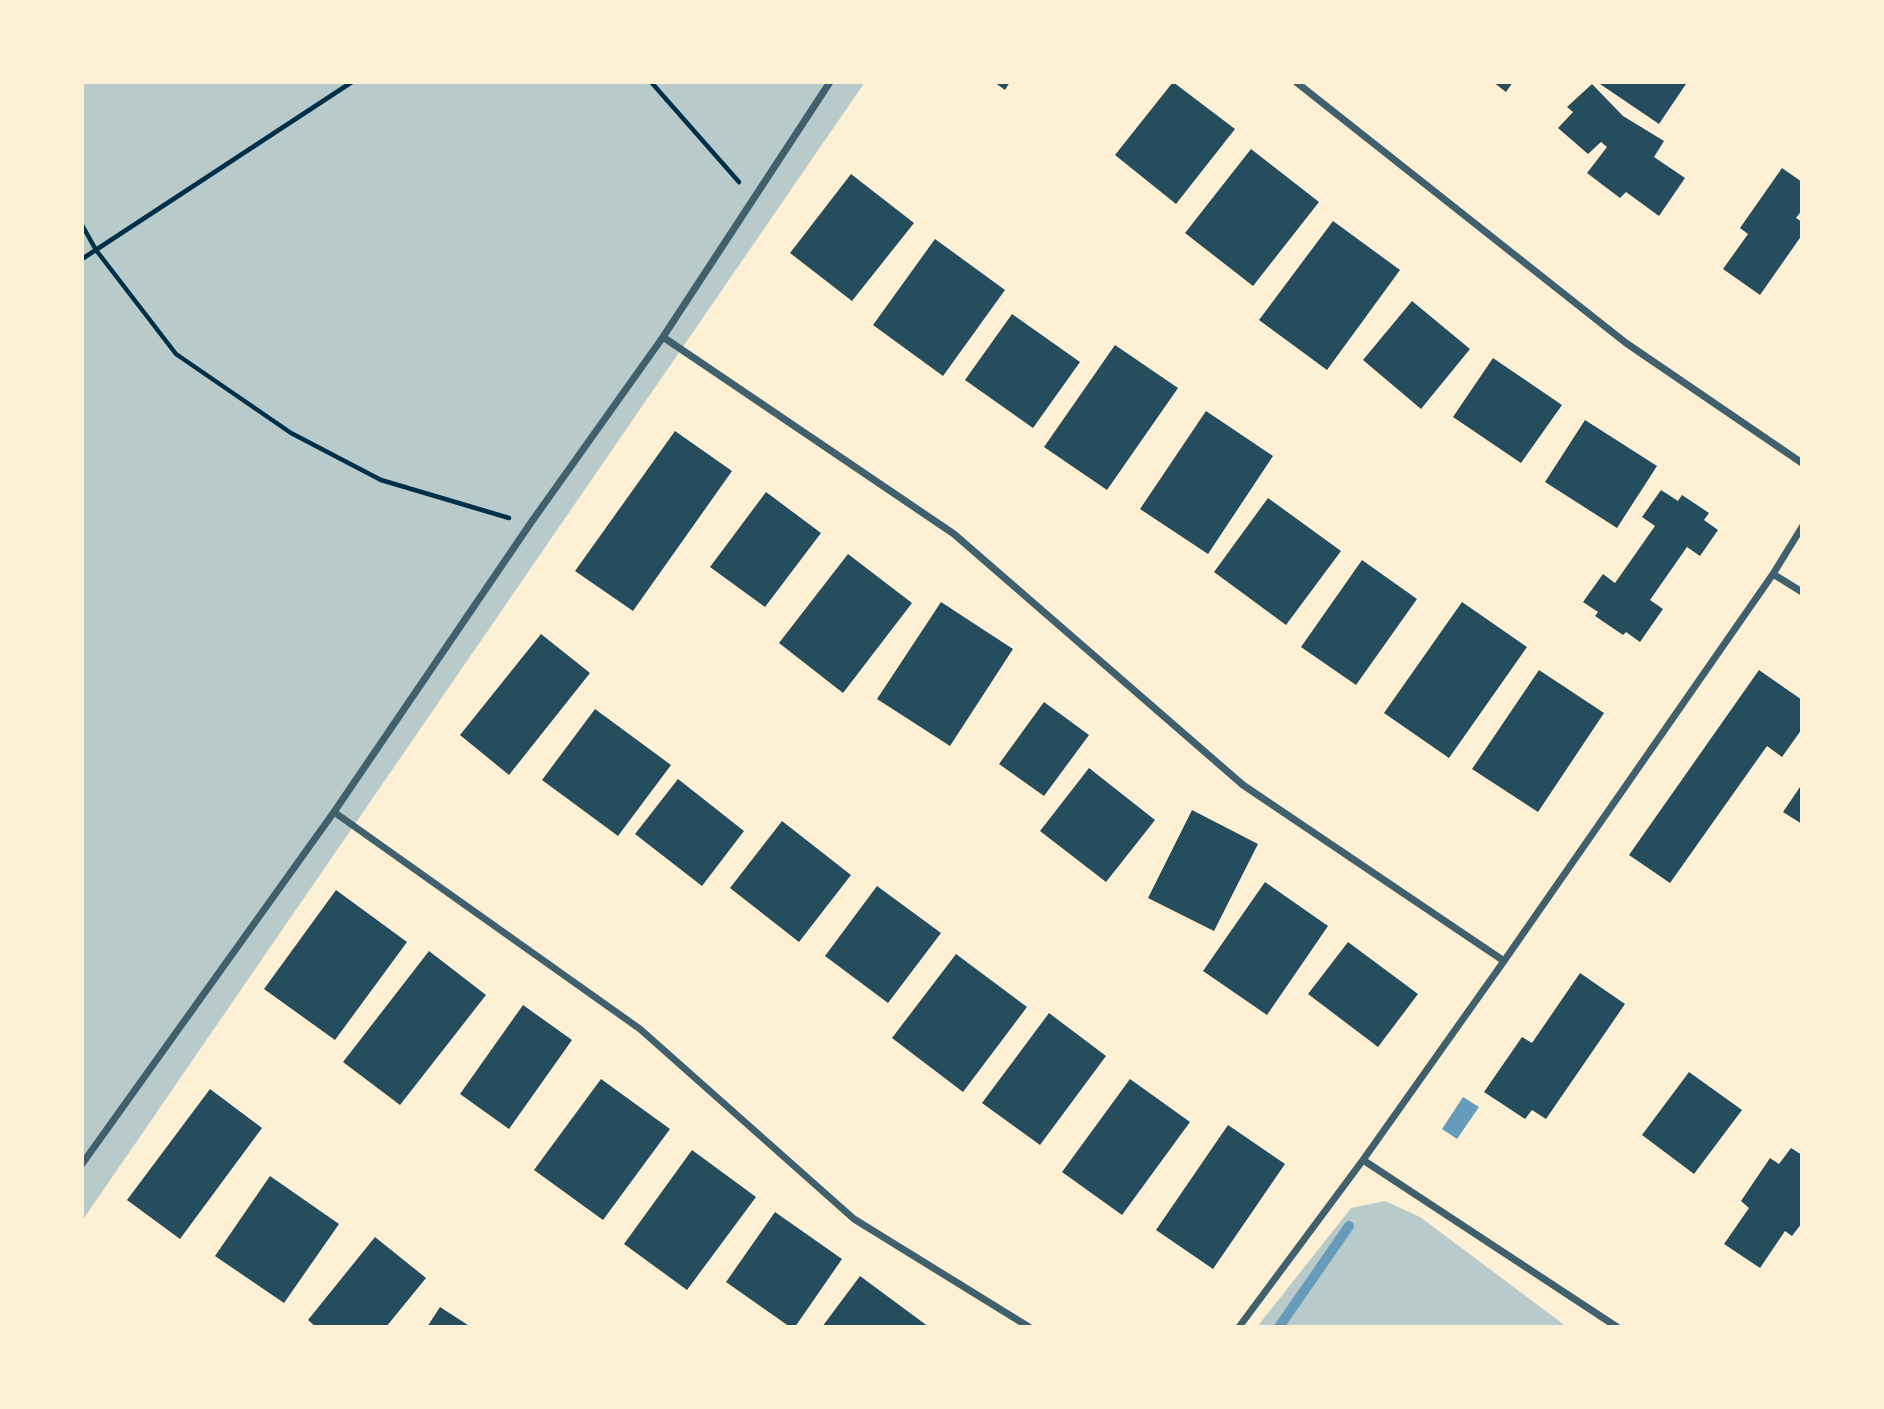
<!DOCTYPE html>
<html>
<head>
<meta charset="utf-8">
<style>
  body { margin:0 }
  #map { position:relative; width:1884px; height:1409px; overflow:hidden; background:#fdf0d5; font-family:"Times New Roman",serif }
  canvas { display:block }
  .frame { position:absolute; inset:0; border:84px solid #fdf0d5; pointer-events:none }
</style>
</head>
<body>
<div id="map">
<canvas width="1884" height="1409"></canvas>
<div class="frame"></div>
</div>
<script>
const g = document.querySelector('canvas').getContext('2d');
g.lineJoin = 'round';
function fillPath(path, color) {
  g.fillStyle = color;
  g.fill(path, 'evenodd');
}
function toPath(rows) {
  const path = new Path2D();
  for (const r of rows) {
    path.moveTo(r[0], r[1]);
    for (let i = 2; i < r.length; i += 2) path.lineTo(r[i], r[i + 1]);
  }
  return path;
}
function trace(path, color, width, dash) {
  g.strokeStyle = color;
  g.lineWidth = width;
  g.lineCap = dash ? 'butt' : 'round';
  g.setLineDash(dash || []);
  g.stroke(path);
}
const green = toPath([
  [82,82,865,82,82,1221],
  [1385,1201,1420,1217,1567,1327,1257,1327,1351,1208]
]);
const water = toPath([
  [1463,1097,1479,1107,1457,1139,1442,1129]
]);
const stream = toPath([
  [1279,1327,1349,1226]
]);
const building = toPath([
  [994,82,1010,82,1005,90],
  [1173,82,1235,129,1176,204,1115,155],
  [1493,82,1513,82,1506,92],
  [1597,82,1684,82,1686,84,1659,124],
  [1592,84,1623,116,1664,141,1654,157,1685,178,1659,216,1626,192,1620,198,1587,173,1607,147,1601,142,1588,154,1558,128,1573,112,1567,107],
  [1251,149,1319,202,1253,286,1185,233],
  [1782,168,1802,182,1802,210,1796,218,1802,222,1802,235,1760,295,1723,269,1748,234,1740,228],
  [851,174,914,223,852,301,790,253],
  [1333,221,1400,270,1327,370,1259,320],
  [935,239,1005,290,943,376,873,325],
  [1412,301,1470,349,1421,409,1363,360],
  [1012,314,1080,362,1033,428,965,380],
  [1115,345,1178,388,1107,490,1044,447],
  [1493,358,1562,405,1521,463,1453,417],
  [1206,411,1273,456,1208,554,1140,509],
  [1585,420,1657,466,1617,528,1545,482],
  [675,431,732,471,633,611,575,571],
  [1661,490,1678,501,1682,495,1709,513,1704,520,1718,530,1700,556,1687,547,1650,600,1663,609,1640,642,1626,632,1623,635,1595,616,1598,612,1583,602,1603,574,1615,583,1655,526,1642,517],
  [766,492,821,533,765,607,710,567],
  [1268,498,1341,551,1286,625,1214,572],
  [848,554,912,603,843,693,779,643],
  [1362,560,1417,599,1356,685,1301,647],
  [941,602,1013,649,950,746,877,699],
  [1462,602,1527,647,1449,758,1384,713],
  [541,634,590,673,509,775,460,735],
  [1539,670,1604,713,1538,812,1472,769],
  [1759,670,1802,700,1802,729,1782,757,1767,746,1670,883,1629,855],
  [1044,702,1089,735,1044,796,999,764],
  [595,709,671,765,618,836,542,780],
  [1089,768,1155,820,1106,882,1040,831],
  [678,779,744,831,702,886,635,834],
  [1802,784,1802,824,1783,812],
  [1192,810,1258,844,1214,931,1148,898],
  [782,821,851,875,799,942,730,888],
  [1265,882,1328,926,1267,1015,1203,971],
  [877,886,941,933,888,1003,825,956],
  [336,890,407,942,335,1040,264,989],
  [1348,942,1418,994,1378,1047,1308,994],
  [429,951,486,995,400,1105,343,1062],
  [956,954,1027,1007,963,1092,892,1038],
  [1580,973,1625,1004,1546,1119,1532,1110,1525,1119,1484,1092,1522,1037,1532,1043],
  [523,1005,572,1040,509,1129,460,1094],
  [1049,1013,1106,1056,1040,1145,982,1103],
  [1689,1072,1742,1110,1694,1174,1642,1135],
  [601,1079,670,1129,603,1220,534,1170],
  [1130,1079,1190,1122,1122,1215,1062,1172],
  [210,1089,262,1128,180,1239,127,1200],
  [1228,1125,1285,1164,1213,1269,1156,1230],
  [1791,1148,1802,1155,1802,1223,1792,1236,1785,1231,1760,1268,1724,1244,1749,1208,1741,1201,1770,1158,1779,1164],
  [692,1150,756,1197,687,1290,624,1244],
  [270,1176,339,1224,284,1303,215,1256],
  [775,1212,842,1259,795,1327,790,1327,726,1282],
  [375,1237,426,1278,386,1327,316,1327,308,1320],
  [860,1276,929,1327,822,1327],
  [440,1307,471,1327,427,1327]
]);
const path = toPath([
  [651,82,739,182],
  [82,225,96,250,176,354,291,433,381,480,509,518],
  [82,259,352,82]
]);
const minor = toPath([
  [1296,82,1626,343,1802,463],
  [663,337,954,534,1243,785,1504,961],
  [1773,574,1802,592],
  [334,812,640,1029,854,1219,1029,1327],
  [1363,1160,1617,1327],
  [82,1164,334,812,530,524,663,337,830,82],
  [1239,1327,1363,1160,1504,961,1773,574,1802,527]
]);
fillPath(green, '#b9caca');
fillPath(water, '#669bbc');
trace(stream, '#669bbc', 10);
fillPath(building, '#264d5e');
trace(path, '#003049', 4.5);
trace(minor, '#3f606c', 7);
</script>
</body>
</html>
